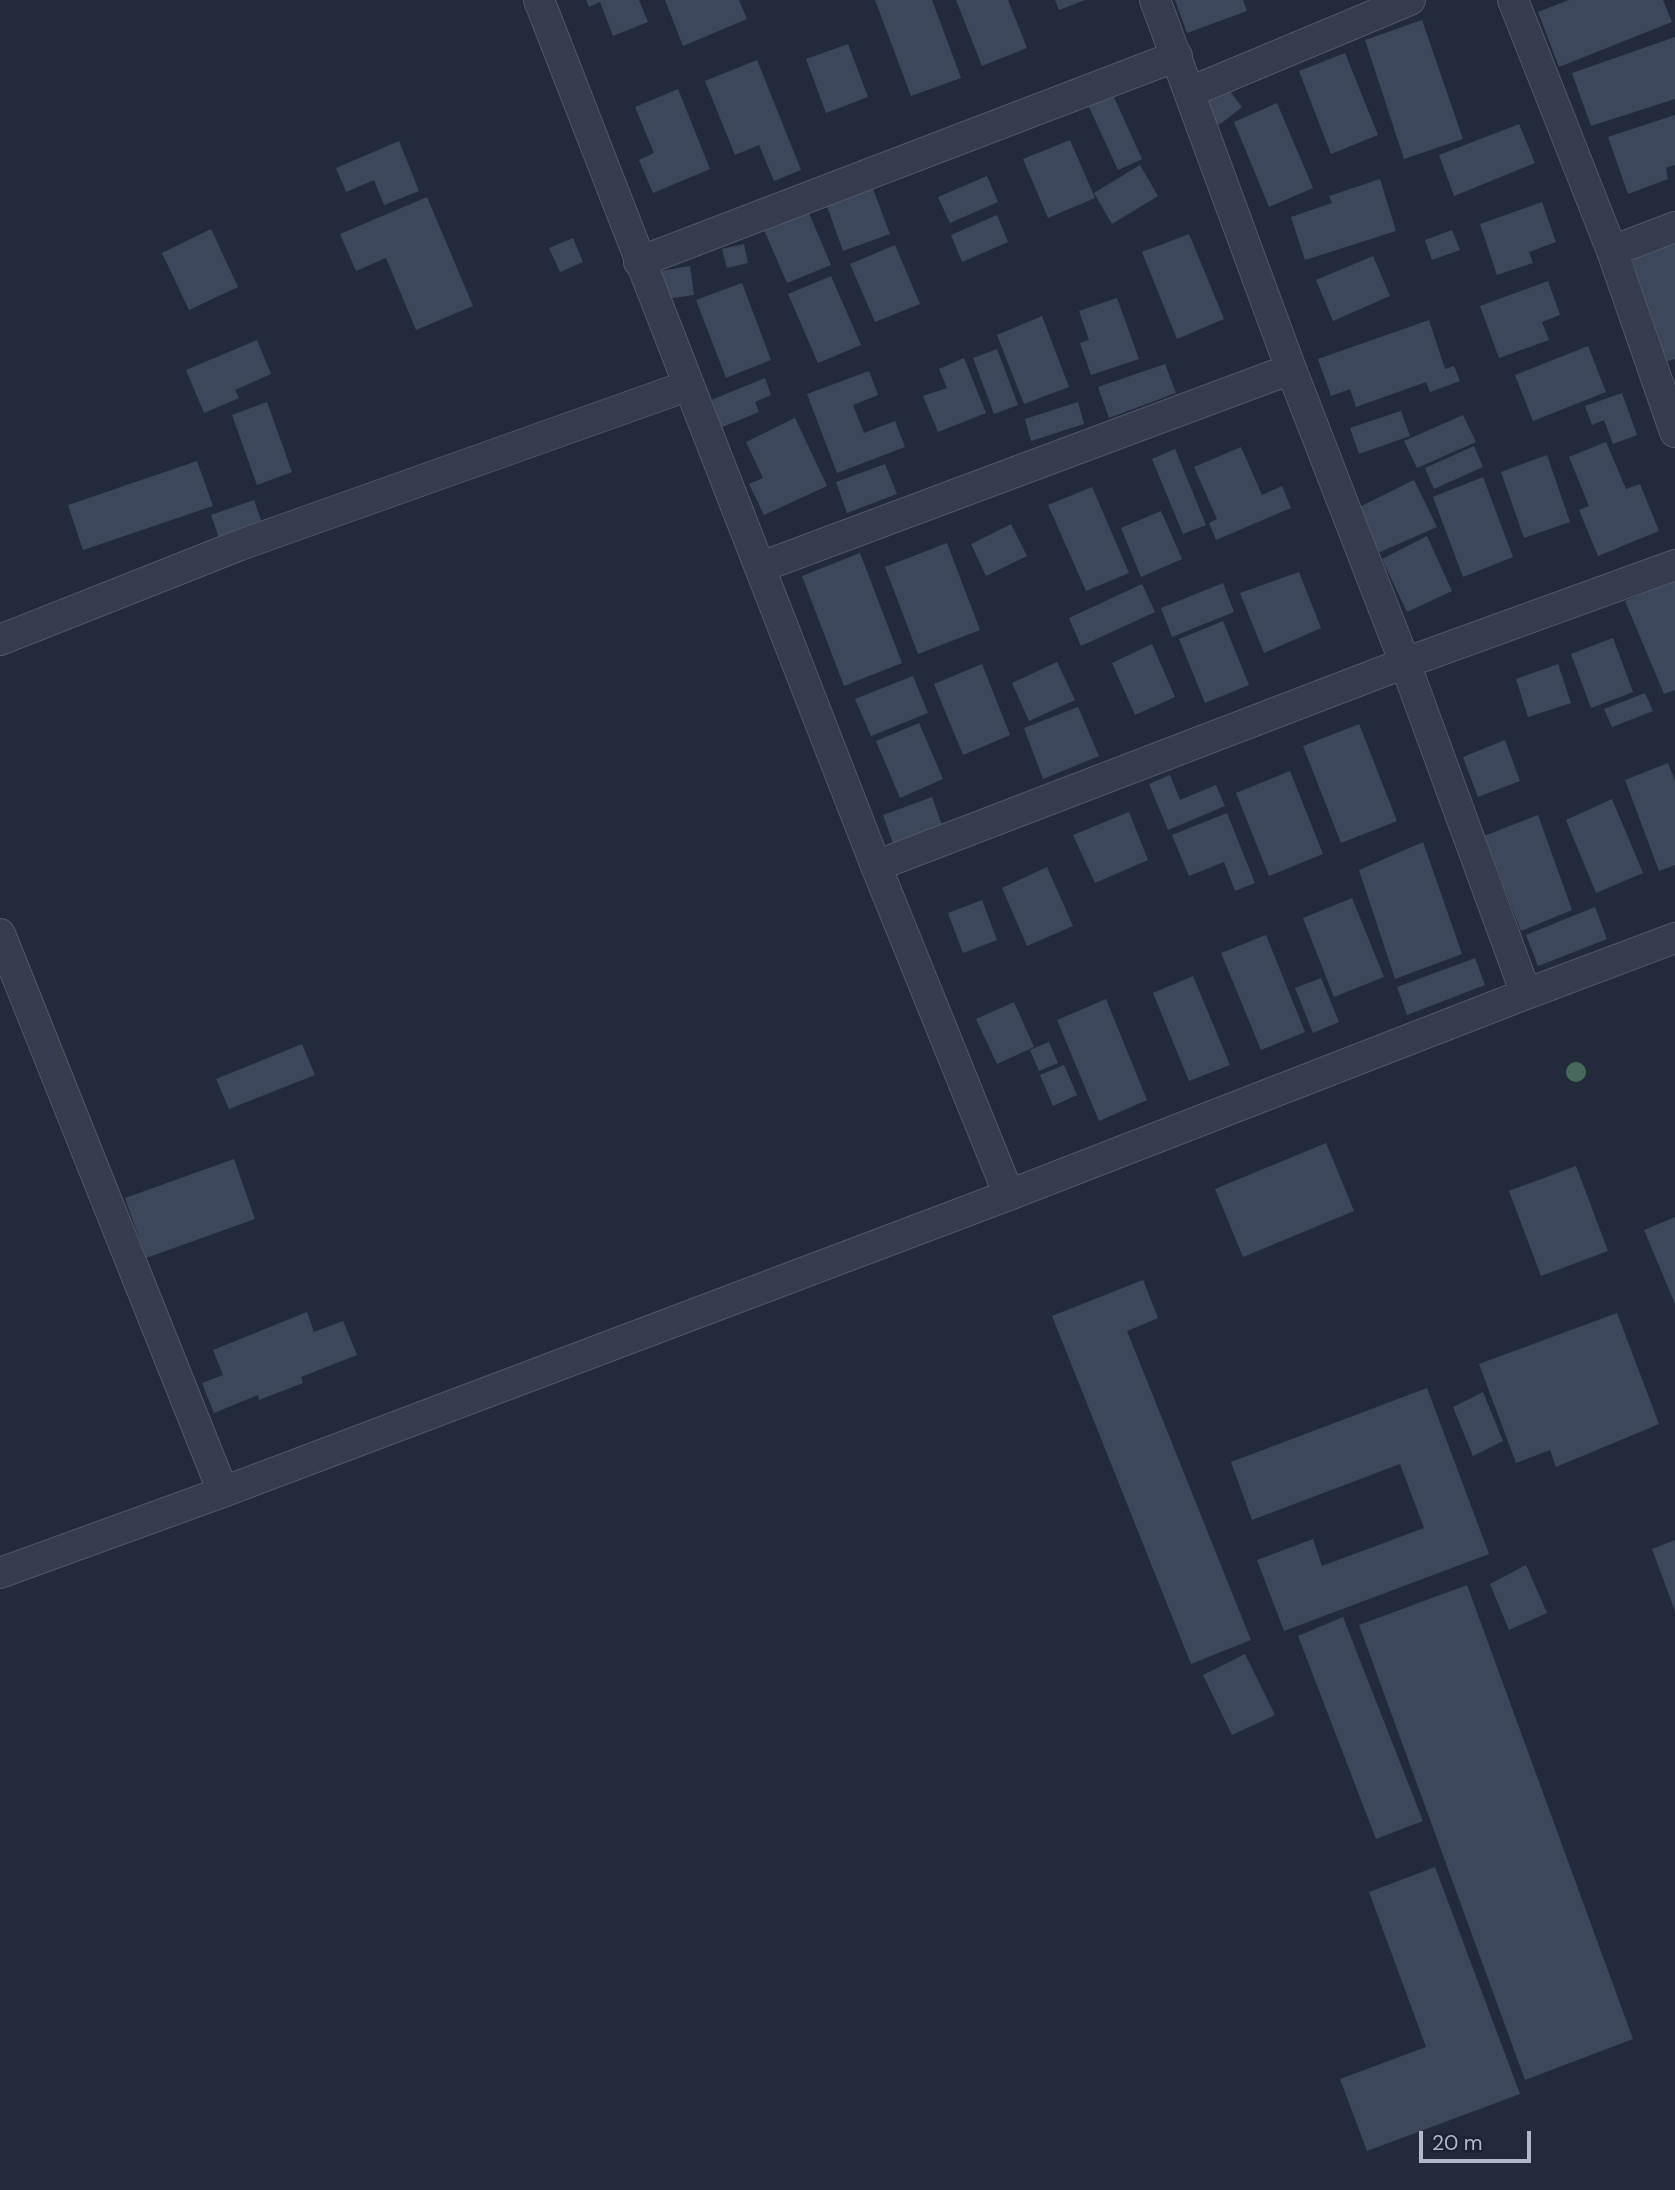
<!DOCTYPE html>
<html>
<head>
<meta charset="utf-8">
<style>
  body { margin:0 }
  #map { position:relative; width:1675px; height:2190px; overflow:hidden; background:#222b3c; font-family:"DM Sans",sans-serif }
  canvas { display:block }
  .scale { position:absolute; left:1419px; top:2131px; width:112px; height:32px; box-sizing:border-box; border:4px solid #b1b8c8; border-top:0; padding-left:9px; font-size:21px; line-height:24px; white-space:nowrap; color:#b1b8c8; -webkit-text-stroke:5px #1b2231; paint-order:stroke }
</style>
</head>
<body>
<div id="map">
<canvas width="1675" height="2190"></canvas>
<div class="scale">20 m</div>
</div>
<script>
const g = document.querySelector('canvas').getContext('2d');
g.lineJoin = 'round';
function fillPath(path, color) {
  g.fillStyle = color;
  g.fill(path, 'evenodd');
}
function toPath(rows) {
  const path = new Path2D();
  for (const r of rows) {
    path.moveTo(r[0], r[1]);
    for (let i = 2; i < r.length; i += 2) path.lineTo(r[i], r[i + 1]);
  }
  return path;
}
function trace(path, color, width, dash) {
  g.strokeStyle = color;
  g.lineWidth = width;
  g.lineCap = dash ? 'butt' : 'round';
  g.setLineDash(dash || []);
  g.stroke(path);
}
const building = toPath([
  [586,0,639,0,648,22,613,36,600,2,589,7],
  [665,0,739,0,747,19,683,46],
  [875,0,932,0,961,78,911,96],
  [956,0,1008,0,1027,48,982,66],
  [1055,0,1085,0,1059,10],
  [1175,0,1243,0,1247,11,1187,33],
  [1569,0,1663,0,1672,22,1559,67,1538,12],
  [1422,20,1463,139,1404,159,1365,40],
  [1675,37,1675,99,1591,126,1572,73],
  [848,44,868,97,826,113,806,59],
  [1345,53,1378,135,1331,154,1299,71],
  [757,60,801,170,774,181,759,145,735,155,705,81],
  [1108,84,1142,159,1118,170,1084,96],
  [1225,85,1242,107,1219,125,1202,104],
  [678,89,710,169,653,193,639,160,654,153,635,107],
  [1277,103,1313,188,1269,207,1234,122],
  [1675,115,1675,165,1666,168,1668,179,1628,194,1608,137],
  [1519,124,1535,163,1454,196,1439,155],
  [1070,140,1095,198,1048,218,1023,159],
  [399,141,419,191,384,205,374,180,346,192,336,168],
  [1140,165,1158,196,1112,224,1094,193],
  [987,176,998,202,950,223,938,197],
  [1380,179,1396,231,1305,260,1291,217,1332,203,1329,196],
  [873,189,890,234,843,251,827,206],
  [427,197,473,306,416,330,386,258,356,271,340,234],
  [1542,202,1556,242,1529,252,1533,263,1497,275,1480,224],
  [808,211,831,265,787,283,764,230],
  [997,215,1008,242,962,262,951,235],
  [211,229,238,287,189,310,162,253],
  [1452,230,1460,250,1432,260,1425,240],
  [1189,234,1224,319,1177,339,1142,252],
  [573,238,583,262,560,272,549,248],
  [1675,241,1675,359,1665,362,1632,259],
  [744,244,748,263,727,268,722,249],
  [895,245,920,304,875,322,850,264],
  [1373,256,1390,296,1333,321,1316,280],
  [690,266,694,295,666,299,661,271],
  [831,276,861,345,818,363,788,294],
  [1548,281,1560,315,1542,322,1549,340,1499,358,1480,306],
  [742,283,771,360,726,378,696,300],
  [1117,298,1139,359,1091,375,1080,343,1089,340,1079,311],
  [1042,316,1069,387,1024,404,997,335],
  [1429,320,1445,369,1454,366,1460,381,1430,392,1426,382,1356,407,1350,389,1331,396,1318,359],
  [257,340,271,374,235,390,239,398,204,413,186,370],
  [1588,346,1606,392,1533,421,1515,375],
  [997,349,1018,405,994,414,973,358],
  [964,358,986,413,938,432,923,396,947,388,939,369],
  [1165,364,1176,393,1109,418,1098,387],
  [869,371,878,395,853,405,864,433,895,421,905,447,837,473,807,394],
  [765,378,771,395,755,402,759,412,720,428,709,401],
  [1622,393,1637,435,1613,444,1604,420,1592,425,1585,406],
  [267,402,292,472,257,485,232,415],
  [1078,402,1084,424,1031,441,1025,419],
  [1401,411,1410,436,1359,454,1350,428],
  [1463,415,1476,442,1417,468,1404,441],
  [795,418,827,486,764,515,749,484,763,478,746,442],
  [1606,442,1626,489,1640,484,1659,531,1598,556,1579,510,1589,506,1569,457],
  [1474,446,1483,467,1434,489,1425,468],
  [1241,447,1262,495,1282,486,1291,508,1216,540,1209,523,1217,519,1194,467],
  [1175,449,1206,525,1183,534,1152,459],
  [1547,455,1570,522,1524,538,1501,472],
  [197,461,213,506,83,550,68,505],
  [885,464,897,494,847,513,836,482],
  [1483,477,1513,557,1463,577,1433,497],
  [1414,480,1437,527,1371,556,1347,513],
  [1092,487,1129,573,1086,591,1048,505],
  [254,500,262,523,219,538,211,515],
  [1161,511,1182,559,1141,577,1121,528],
  [1011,524,1027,556,986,576,971,544],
  [1427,536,1452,591,1407,612,1382,559],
  [947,543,980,630,918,654,885,567],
  [860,553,902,663,844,686,802,576],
  [1299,572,1321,628,1264,653,1240,593],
  [1675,580,1675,690,1664,694,1625,601],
  [1223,583,1234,612,1172,637,1161,608],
  [1142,584,1155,612,1081,646,1069,618],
  [1223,621,1249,685,1205,703,1179,639],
  [1613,638,1633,692,1591,708,1571,654],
  [1152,644,1175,697,1135,715,1112,663],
  [1057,662,1075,700,1029,721,1012,683],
  [982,664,1010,735,963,755,934,684],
  [1558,664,1571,703,1528,717,1516,679],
  [913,676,928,713,871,736,855,699],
  [1645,693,1653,711,1612,727,1604,709],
  [1078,707,1099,756,1043,779,1024,728],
  [919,723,943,779,900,798,876,741],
  [1359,724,1397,821,1341,843,1303,746],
  [1505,740,1520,781,1478,797,1463,757],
  [1668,763,1675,781,1675,865,1659,871,1625,780],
  [1290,771,1323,854,1269,876,1236,793],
  [1170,775,1180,800,1216,785,1225,806,1168,830,1149,784],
  [932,797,943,828,894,846,883,815],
  [1612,799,1643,873,1596,893,1566,820],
  [1129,812,1148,860,1095,883,1073,835],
  [1227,813,1255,883,1235,891,1224,862,1189,876,1172,835],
  [1538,815,1572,910,1521,931,1484,836],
  [1423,842,1462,954,1395,979,1359,870],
  [1047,867,1073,926,1027,946,1002,888],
  [1352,898,1384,977,1334,997,1303,918],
  [982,900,997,940,963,953,948,913],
  [1595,907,1607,939,1538,966,1526,935],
  [1266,935,1305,1032,1261,1050,1221,953],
  [1475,958,1485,985,1407,1015,1397,987],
  [1193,976,1230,1065,1189,1081,1153,993],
  [1321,978,1339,1022,1313,1033,1295,988],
  [1106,999,1147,1100,1099,1121,1057,1020],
  [1014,1002,1034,1047,997,1064,976,1019],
  [1049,1042,1058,1063,1039,1071,1030,1050],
  [302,1044,315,1075,229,1109,216,1079],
  [1064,1065,1077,1095,1053,1106,1040,1075],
  [1326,1143,1354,1211,1243,1257,1215,1189],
  [234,1159,255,1219,146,1258,125,1198],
  [1576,1166,1608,1251,1541,1276,1509,1191],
  [1675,1217,1675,1304,1644,1230],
  [1143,1280,1158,1318,1127,1331,1251,1640,1191,1664,1052,1316],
  [307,1312,314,1332,343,1321,357,1355,301,1377,303,1383,259,1400,258,1395,214,1413,202,1383,223,1375,213,1350],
  [1617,1313,1659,1424,1556,1467,1550,1450,1516,1463,1479,1364],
  [1427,1388,1489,1554,1284,1631,1257,1560,1313,1539,1322,1566,1424,1528,1400,1464,1252,1520,1231,1462],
  [1483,1392,1503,1441,1473,1456,1453,1407],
  [1675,1540,1675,1611,1652,1549],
  [1526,1565,1547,1613,1509,1630,1490,1584],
  [1467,1585,1633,2039,1525,2080,1359,1625],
  [1343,1617,1423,1821,1376,1839,1298,1636],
  [1245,1654,1275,1715,1232,1735,1203,1675],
  [1435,1867,1520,2094,1367,2151,1340,2079,1426,2047,1369,1892]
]);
const street = toPath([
  [539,0,876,866,1009,1195],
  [1155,0,1291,369,1405,663,1526,994],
  [1513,0,1612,251,1675,432],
  [1190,92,1410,0],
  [1612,251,1675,227],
  [639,262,1177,56],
  [761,567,1291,369],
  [0,640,240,545,687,386],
  [876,866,1405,663,1675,565],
  [0,934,223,1492],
  [0,1573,223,1492,1009,1195,1526,994,1675,938]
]);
const trees = [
  [1576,1072]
];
fillPath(building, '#3d475c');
trace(street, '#515867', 32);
trace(street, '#353d4c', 30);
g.fillStyle = '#48685c';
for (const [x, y] of trees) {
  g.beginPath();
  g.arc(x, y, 10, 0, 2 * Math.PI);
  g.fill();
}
</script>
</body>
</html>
